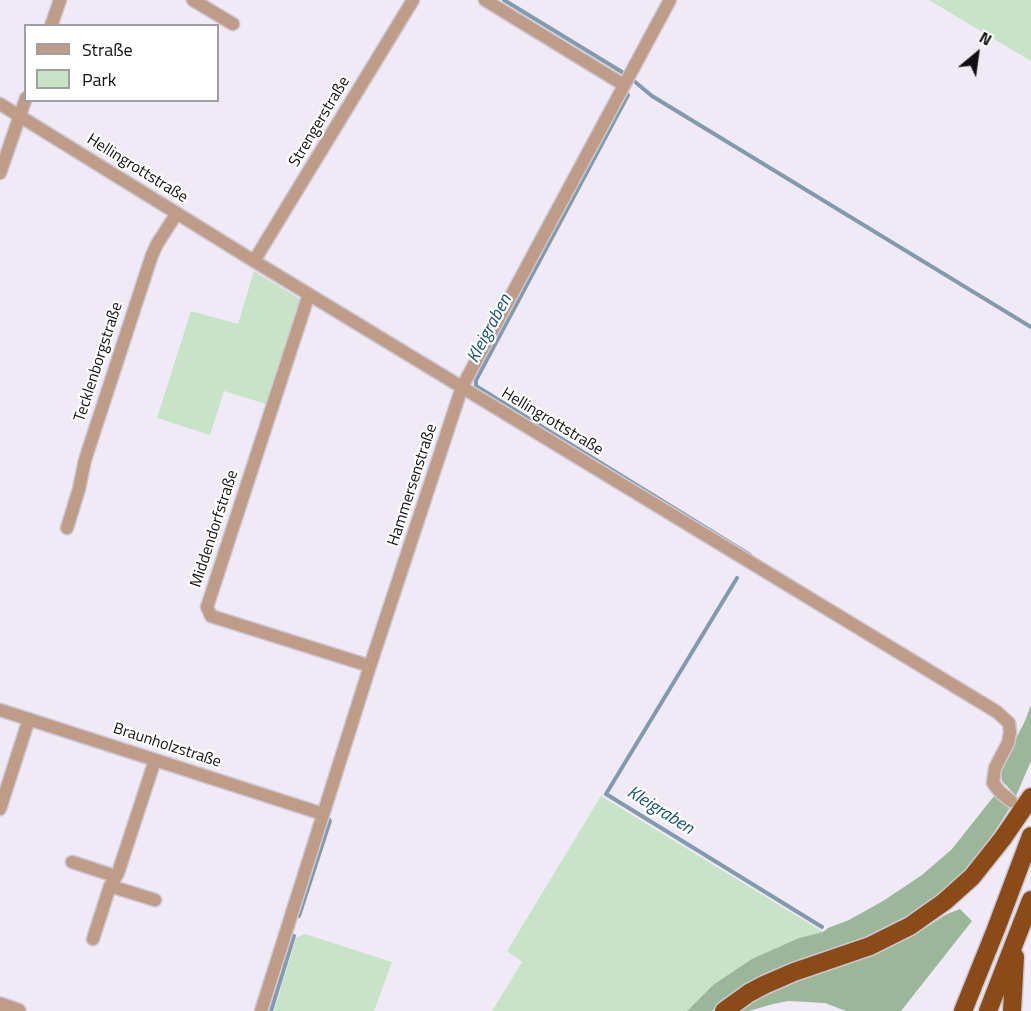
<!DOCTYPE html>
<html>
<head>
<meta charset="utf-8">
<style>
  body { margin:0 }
  #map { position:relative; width:1031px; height:1011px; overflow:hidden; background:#efeaf6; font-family:"Titillium Web",sans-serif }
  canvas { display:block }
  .legend { position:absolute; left:24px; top:24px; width:195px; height:78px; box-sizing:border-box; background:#fff; border:2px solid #a09fa1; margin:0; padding:8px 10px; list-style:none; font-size:18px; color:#121014 }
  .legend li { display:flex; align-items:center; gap:12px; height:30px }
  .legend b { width:30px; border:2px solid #a09fa1 }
  .north { position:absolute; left:947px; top:24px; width:60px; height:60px; -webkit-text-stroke:4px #fff; paint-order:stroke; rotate:29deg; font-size:16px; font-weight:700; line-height:24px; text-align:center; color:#121014 }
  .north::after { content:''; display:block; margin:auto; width:21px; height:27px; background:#121014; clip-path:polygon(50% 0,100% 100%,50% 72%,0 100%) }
</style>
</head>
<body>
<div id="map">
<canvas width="1031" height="1011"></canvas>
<ul class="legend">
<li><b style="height:8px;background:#be9c87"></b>Straße</li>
<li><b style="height:16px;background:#c8e4c7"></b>Park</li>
</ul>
<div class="north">N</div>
</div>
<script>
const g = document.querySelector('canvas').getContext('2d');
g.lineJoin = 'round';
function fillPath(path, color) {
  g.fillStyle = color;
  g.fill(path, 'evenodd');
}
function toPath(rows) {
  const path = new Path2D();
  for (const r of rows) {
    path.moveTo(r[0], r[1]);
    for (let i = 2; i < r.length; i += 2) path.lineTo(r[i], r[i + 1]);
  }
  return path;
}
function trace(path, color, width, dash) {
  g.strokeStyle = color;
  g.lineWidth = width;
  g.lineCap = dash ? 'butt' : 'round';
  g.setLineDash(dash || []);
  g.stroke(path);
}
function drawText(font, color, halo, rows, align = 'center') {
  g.font = font + ' "Titillium Web",sans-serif';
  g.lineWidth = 4.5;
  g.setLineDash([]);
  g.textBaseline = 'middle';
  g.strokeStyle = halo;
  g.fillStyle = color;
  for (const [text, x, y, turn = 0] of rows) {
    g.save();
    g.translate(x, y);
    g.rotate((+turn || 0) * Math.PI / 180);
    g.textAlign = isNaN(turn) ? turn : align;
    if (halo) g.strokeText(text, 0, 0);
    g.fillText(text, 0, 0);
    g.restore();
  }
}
const green = toPath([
  [929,0,1031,0,1031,61],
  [254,271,300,299,266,404,224,391,210,435,157,418,191,311,238,324],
  [601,796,823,932,799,938,713,985,687,1011,492,1011,522,962,507,951],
  [305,934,392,962,374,1011,274,1011,296,938]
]);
const forest = toPath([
  [1031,705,1031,761,1016,796,1002,781,1000,769,1025,721],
  [994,796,1011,806,984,848,963,872,939,894,905,919,868,938,743,987,727,997,712,1011,687,1011,713,985,752,959,799,938,823,932,828,928,849,920,883,901,922,875,952,849],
  [960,909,972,921,901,1011,846,1011,825,1003,788,1001,773,1004,749,1011,734,1011,764,992,872,953,917,933,947,914]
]);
const stream = toPath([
  [504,0,622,72],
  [634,81,652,96,1031,327],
  [628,95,476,380,476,386,750,555],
  [737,578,606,794,822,927],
  [299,916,330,821,328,818],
  [271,1011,294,936]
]);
const minor = toPath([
  [193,0,233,24],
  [485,0,624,85],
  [51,26,60,0],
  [0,104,254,261,997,712,1009,723,1010,732,1008,743,995,768,993,783,1000,792,1011,801],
  [0,173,26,98],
  [254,261,413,0],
  [309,294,207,607,211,616,370,666],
  [67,528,79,489,85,460,152,255,157,244,177,213],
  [0,710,323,814],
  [0,809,29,719],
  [72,862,109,874,115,878],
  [110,886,155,900],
  [93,939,110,886,118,873,155,760],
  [261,1011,370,666,462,387,670,0]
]);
const tertiary = toPath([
  [0,1005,18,1011]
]);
const trunk = toPath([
  [724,1011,749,993,764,985,794,972,870,946,910,926,944,902,972,877,1003,838,1031,797],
  [963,1011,996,929,1031,836],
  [988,1011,1031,900],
  [1012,1011,1015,957]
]);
const streetNames = [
  ["Strengerstraße",320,122,-59],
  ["Hellingrottstraße",137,169,32],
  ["Tecklenborgstraße",99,362,-72],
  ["Hellingrottstraße",552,422,31],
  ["Hammersenstraße",413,485,-72],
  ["Middendorfstraße",215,529,-72],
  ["Braunholzstraße",167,746,18]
];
const waterNames = [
  ["Kleigraben",490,329,-62],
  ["Kleigraben",660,811,32]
];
fillPath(green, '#c8e4c7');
fillPath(forest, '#9bb79a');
trace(stream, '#819aad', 4);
trace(minor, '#ccc7d2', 15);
trace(tertiary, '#ccc7d2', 18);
trace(trunk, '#ccc7d2', 21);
trace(minor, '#be9c87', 12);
trace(tertiary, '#be9c87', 15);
trace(trunk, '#8a4b18', 18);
drawText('16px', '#121014', '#fff', streetNames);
drawText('italic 18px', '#145274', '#fff', waterNames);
</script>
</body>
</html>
